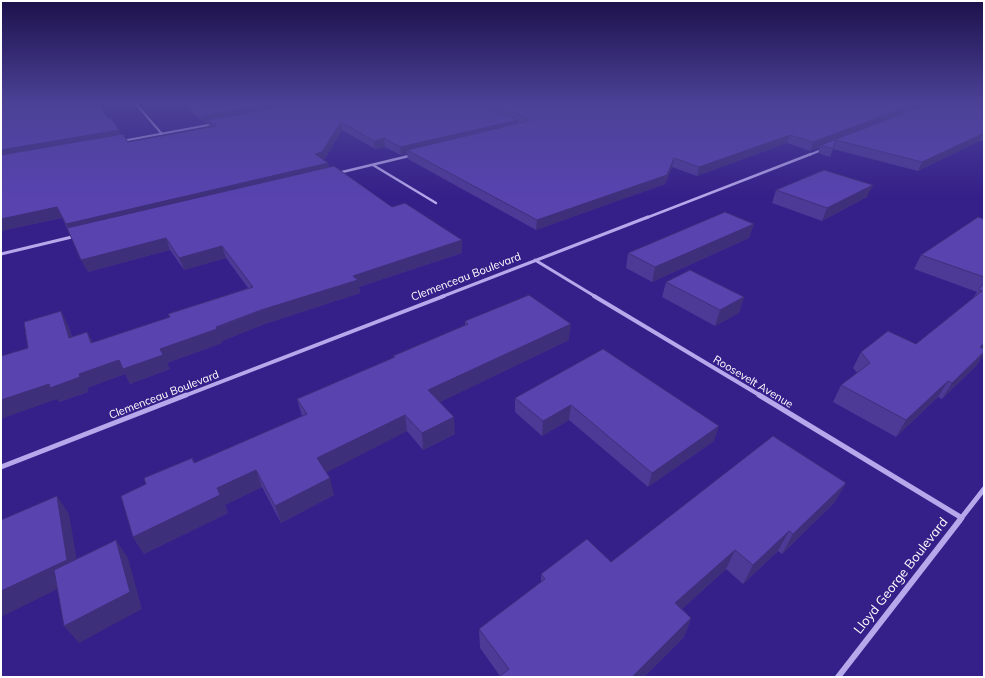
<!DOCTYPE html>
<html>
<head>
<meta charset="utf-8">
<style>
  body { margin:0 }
  #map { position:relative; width:985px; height:678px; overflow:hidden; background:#351f89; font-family:Mulish,sans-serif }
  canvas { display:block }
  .frame { position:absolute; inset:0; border:2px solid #fff; pointer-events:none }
</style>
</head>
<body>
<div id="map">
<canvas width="985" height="678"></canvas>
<div class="frame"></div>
</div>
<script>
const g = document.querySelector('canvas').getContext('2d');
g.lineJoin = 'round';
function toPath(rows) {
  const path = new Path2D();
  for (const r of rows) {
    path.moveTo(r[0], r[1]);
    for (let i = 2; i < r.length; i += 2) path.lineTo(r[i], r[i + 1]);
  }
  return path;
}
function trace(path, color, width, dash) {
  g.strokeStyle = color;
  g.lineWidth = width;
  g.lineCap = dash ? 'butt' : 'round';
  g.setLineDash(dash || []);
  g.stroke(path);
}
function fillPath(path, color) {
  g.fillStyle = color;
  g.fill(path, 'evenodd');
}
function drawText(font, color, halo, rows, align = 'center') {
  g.font = font + ' Mulish,sans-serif';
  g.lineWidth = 3;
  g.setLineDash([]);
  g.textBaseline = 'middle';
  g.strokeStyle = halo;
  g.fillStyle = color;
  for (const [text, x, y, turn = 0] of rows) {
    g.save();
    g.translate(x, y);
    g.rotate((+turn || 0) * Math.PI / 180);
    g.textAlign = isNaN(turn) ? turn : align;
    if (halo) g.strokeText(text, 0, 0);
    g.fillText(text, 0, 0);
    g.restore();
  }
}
const streetFar5 = toPath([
  [136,104,162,134],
  [122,141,214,124],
  [809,155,824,149]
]);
const streetFar4 = toPath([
  [373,165,436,203],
  [338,173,413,155],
  [646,218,811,154]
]);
const streetFar3 = toPath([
  [1,254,76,236],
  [535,260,596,297],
  [441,297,648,217]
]);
const streetFar2 = toPath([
  [594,296,761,396],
  [184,396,444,296]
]);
const streetFar1 = toPath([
  [759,395,962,518],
  [1,467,186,395],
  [959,521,984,489]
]);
const street = toPath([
  [838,677,960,520]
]);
const wall = toPath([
  [182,104,984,104,984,140,982,141,979,141,918,171,833,149,830,157,818,153,820,147,810,151,787,143,697,176,672,167,665,184,536,230,408,159,407,154,401,155,385,147,375,149,342,130,324,160,328,163,329,167,392,207,462,240,462,253,359,287,360,293,265,324,222,341,222,343,167,363,170,369,130,384,125,374,87,388,88,392,59,402,28,348,68,325,72,337,87,332,93,343,170,317,168,314,248,288,226,258,184,270,170,250,88,272,67,228,62,218,1,231,107,118,128,142,210,128,208,123,205,123],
  [776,190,867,197,822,221,772,203],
  [984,219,984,354,976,366,942,399,938,397,896,437,833,402,841,385,857,373,853,368,861,352,916,344,973,298,977,292,914,269,921,255],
  [754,224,749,238,652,282,626,268,628,253],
  [666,282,744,297,739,313,715,326,662,297],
  [465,321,569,340,440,402,455,434,423,450,407,431,326,472,334,495,281,523,262,487,225,505,228,513,144,554,133,537,146,484,192,458,195,463,302,416,297,399,394,358,393,356,465,325],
  [603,349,714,441,648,487,569,420,542,436,515,412,515,398],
  [846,483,834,503,782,554,778,551,743,584,726,569,682,609,691,618,684,637,644,677,499,677,500,676,480,648,479,629,541,582,541,574,611,562]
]);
const shadedWall = toPath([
  [269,104,312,104,207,120,208,123,205,123,202,116],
  [914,104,930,104,836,140,821,145,820,147,810,151,813,142],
  [518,120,518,127,407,150,407,154,401,155,400,147],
  [341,122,342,130,323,161,315,154],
  [119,130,123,138,1,159,1,150],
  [983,133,979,141,918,171,922,162],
  [790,135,787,143,697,176,699,167],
  [384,138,385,147,375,149,374,141],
  [674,158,672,167,665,184,536,230,537,220],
  [328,163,330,172,71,234,66,224],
  [873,185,867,197,822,221,827,208],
  [57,207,62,218,1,231,1,219],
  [754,224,749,238,652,282,655,267],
  [166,238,170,250,88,272,81,260],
  [462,240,462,253,359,287,360,293,265,324,222,341,222,343,167,363,170,369,130,384,125,374,87,388,88,392,59,402,57,399,1,419,1,400,119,360,160,349,353,276],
  [222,246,226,258,184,270,179,258],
  [744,297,739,313,715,326,720,310],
  [61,311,68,325,77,352,69,338],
  [571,324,569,340,430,407,428,390],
  [87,332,95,346,91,343],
  [984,343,984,349,980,347],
  [984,352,984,354,976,366,942,399,952,383],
  [948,381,938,397,896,437,906,420],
  [571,405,569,420,542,436,543,421],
  [405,415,407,431,322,475,317,458],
  [454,417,455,434,423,450,422,433],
  [719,426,714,441,648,487,652,473],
  [256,470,262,487,225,505,228,513,144,554,133,537,217,488],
  [330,478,334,495,281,523,275,506],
  [846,483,834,503,782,554,793,534],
  [57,496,69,514,80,578,1,617,1,591],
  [789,531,778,551,743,584,753,565],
  [116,540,128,558,142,609,79,643,64,626],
  [735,550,726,569,668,622,675,603],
  [691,618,684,637,644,677,632,677]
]);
const building = toPath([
  [1,104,99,104,107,118,111,118,119,130,1,150,1,104],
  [189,104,269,104,202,116,189,104],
  [298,104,477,104,518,120,400,147,384,138,374,141,341,122,322,152,315,154,328,163,66,224,57,207,1,219,1,155,123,134,128,142,216,126,207,120,298,104],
  [491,104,914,104,813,142,790,135,699,167,674,158,667,175,537,220,407,150,528,121,527,118,491,104],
  [928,104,966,104,984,108,984,133,922,162,836,140,833,149,821,145,928,104],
  [334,166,392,207,405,203,462,240,353,276,358,280,261,310,216,327,217,329,160,349,163,355,123,369,119,360,79,374,80,377,50,388,49,384,1,400,1,356,28,348,24,322,61,311,69,338,87,332,91,343,170,317,168,314,253,287,222,246,179,258,166,238,81,260,67,228,334,166],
  [824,170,873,185,827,208,776,190,824,170],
  [725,212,754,224,655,267,628,253,725,212],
  [978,217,984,219,984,277,921,255,978,217],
  [690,270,744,297,720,310,666,282,690,270],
  [984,284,984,343,980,347,984,349,984,352,952,383,948,381,906,420,841,385,870,363,861,352,888,331,916,344,982,291,978,289,984,284],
  [529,295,571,324,428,390,454,417,422,433,405,415,317,458,330,478,275,506,256,470,217,488,220,495,133,537,121,496,146,484,144,478,192,458,194,463,307,414,297,399,395,357,393,356,468,324,465,321,529,295],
  [603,349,719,426,652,473,571,405,543,421,515,398,603,349],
  [773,436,846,483,793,534,789,531,753,565,735,550,675,603,691,618,632,677,499,677,509,669,479,629,545,579,541,574,587,539,611,562,773,436],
  [57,496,67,560,1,591,1,520,57,496],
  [116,540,130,592,64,626,54,570,116,540]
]);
const streetNames = [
  ["Clemenceau Boulevard",466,277,-21],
  ["Roosevelt Avenue",753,382,31],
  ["Clemenceau Boulevard",164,395,-21]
];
const nearStreetnames = [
  ["Lloyd George Boulevard",901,576,-52]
];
trace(streetFar5, '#b6a9eb', 2);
trace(streetFar4, '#b6a9eb', 2.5);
trace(streetFar3, '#b6a9eb', 3);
trace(streetFar2, '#b6a9eb', 4);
trace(streetFar1, '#b6a9eb', 5);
trace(street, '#b6a9eb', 6);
fillPath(wall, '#4c3a96');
fillPath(shadedWall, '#3e2f7a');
fillPath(building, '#5843af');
trace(building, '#3e2f7a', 1);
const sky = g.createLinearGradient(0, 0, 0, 199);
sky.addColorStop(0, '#1d114b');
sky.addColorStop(0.52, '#4b4297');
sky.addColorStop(1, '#4b429700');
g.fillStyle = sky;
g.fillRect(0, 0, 985, 199);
drawText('11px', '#fff', '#351f89', streetNames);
drawText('13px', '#fff', '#351f89', nearStreetnames);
</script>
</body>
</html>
